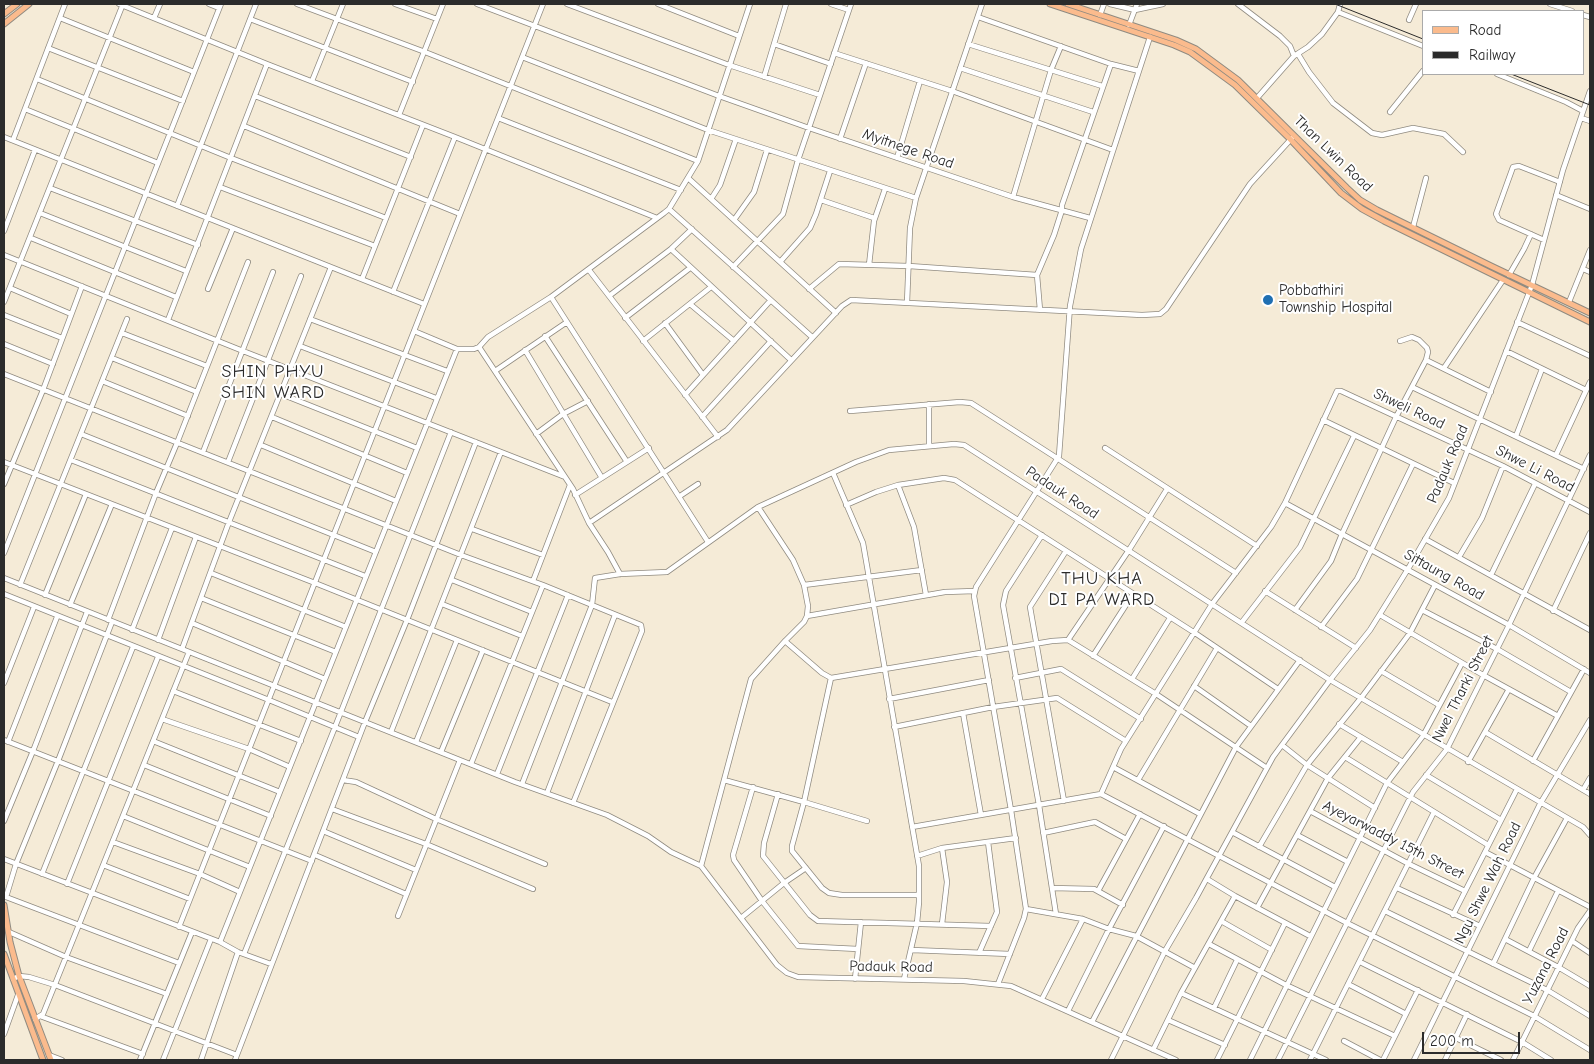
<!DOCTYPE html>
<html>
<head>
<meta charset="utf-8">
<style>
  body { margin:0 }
  #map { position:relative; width:1594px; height:1064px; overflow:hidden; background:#f5ebd7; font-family:"Comic Neue",sans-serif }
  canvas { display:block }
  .frame { position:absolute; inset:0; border:5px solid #2b2b2b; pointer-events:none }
  .legend { position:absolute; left:1422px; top:10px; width:162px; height:65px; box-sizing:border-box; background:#fff; border:1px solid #aaa; margin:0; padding:6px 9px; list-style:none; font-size:15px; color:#2b2b2b }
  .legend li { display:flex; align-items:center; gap:10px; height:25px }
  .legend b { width:25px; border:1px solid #aaa }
  .scale { position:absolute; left:1422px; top:1032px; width:98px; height:22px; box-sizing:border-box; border:2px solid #2b2b2b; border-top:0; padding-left:6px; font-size:15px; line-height:18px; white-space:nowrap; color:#2b2b2b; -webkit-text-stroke:4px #fff; paint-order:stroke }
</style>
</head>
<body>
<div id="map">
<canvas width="1594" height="1064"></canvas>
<div class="frame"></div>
<ul class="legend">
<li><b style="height:6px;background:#fbbb8d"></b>Road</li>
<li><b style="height:6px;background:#2b2b2b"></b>Railway</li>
</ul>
<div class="scale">200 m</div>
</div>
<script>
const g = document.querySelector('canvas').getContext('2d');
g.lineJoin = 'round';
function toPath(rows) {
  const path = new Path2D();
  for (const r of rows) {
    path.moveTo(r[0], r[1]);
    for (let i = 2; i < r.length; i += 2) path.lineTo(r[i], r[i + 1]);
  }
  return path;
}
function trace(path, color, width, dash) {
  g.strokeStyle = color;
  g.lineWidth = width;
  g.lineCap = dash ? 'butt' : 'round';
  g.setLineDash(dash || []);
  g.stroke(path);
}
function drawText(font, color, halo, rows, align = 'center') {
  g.font = font + ' "Comic Neue",sans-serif';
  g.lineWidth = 4;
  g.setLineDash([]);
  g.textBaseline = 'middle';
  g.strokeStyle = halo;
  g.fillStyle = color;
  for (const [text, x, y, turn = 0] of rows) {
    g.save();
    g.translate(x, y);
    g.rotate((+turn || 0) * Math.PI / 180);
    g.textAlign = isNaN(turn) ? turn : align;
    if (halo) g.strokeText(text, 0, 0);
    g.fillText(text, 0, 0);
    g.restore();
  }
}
const minor = toPath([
  [119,4,267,64,455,137,657,218],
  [209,4,219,8],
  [297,4,425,52,698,161],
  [395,4,437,19],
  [477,4,719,96,809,128,1013,197,1090,218],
  [567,4,729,65,820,95],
  [658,4,739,36],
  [831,4,849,10],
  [1110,4,1135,10,1163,4],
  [1238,4,1280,36,1290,46,1294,56],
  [1550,4,1572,11],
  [1338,12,1423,46],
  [1100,15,1104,4],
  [1583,15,1590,17],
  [978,17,1111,64,1139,71],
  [60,18,194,72],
  [154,18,160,4],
  [250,19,413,82],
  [1409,20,1416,4],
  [1129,25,1137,4],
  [774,44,831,64],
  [968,44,1102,86],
  [48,48,183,101],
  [834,53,952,91,1113,150],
  [1298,54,1309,72,1333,103,1372,133,1382,135,1413,128,1444,134,1463,152],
  [522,57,708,130,916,198],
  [960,68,1093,112],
  [1497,74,1566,102,1583,111],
  [764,77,786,4],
  [37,79,231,158,386,218],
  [312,81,343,4],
  [255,96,411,157],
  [1257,98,1294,56,1308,47,1322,34,1338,12,1340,4],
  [25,109,158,163],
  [1390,112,1423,71],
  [399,115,443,4],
  [498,118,681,190],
  [1581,118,1590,121],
  [244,126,460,214],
  [4,137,424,304],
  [840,139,866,63],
  [13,140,65,4],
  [897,158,920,81],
  [688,178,836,313],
  [220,187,375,246],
  [50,188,198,245],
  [1556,195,1590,209],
  [1013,197,1051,70,1061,46],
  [711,199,720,185,736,139],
  [821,200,874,218],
  [177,206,256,4],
  [669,209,812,337],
  [40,213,186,271],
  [734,220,754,192,767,150],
  [1413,227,1426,178],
  [4,231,35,150],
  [31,238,176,297],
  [1544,240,1499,220,1496,214,1513,167,1519,166,1560,182],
  [671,249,791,360],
  [4,255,243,351,565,477],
  [780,262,810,228,816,214,830,171],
  [869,265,874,221,885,189],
  [733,267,783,214,798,160,851,4],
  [1583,269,1590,272],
  [589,270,718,437],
  [1509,275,1524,249,1531,234],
  [362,279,423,125],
  [10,288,71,314],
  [208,289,233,228],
  [809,289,839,264,909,266,1037,275],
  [393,292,455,137],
  [609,296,671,249,692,229],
  [551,297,708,542],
  [4,302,123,4],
  [1569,302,1590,250],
  [907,303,910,228,916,198,982,4],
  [690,304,734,341],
  [1040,310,1037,275,1054,235,1062,210,1062,205,1111,64],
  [4,315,62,338],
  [625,318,690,268],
  [310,319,447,371],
  [168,320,267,64],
  [1517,322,1590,356],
  [665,323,703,375],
  [414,331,457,349,474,349,479,347,488,337,551,297,664,213,669,209,698,161,750,4],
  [122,333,207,366],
  [545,336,627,462],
  [643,341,711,287],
  [1400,341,1412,337,1419,340,1427,348,1428,352,1426,360],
  [4,344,53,364],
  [300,346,436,398],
  [479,347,573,489,589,523,608,552,620,574],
  [525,350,602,478],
  [1506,351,1586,390],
  [112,358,197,392],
  [1444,368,1503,280],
  [495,371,567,322],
  [4,374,461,555,543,585,641,625,642,631,573,803],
  [102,381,188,416],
  [1412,387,1584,469],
  [281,394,417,448],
  [685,395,770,301],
  [850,411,960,402,971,403,1236,573],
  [272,417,407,473],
  [702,417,771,341],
  [1323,420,1454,483],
  [81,434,376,552],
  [536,434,563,414,588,401],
  [1516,436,1542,369],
  [261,445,396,501],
  [929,446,929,404],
  [1105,448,1257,546],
  [203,452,273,272],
  [1556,455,1590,382],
  [71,460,365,576],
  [4,462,315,583,612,702],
  [228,462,301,276],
  [833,473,863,543,919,866,919,902,917,923,904,979],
  [4,484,43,390,82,286],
  [898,485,914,527,926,595],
  [575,495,649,448],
  [680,496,698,484],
  [1285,503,1509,625,1590,673],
  [846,505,876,492,898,485,944,478,955,480,1195,633,1278,689],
  [589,523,727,430,842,306,851,300,1142,315,1160,314,1166,309,1250,184,1292,138],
  [472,529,543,555],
  [1042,535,1006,591,1003,605,1039,805,1056,914],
  [1425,539,1590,630],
  [4,553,221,4],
  [1459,557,1482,518,1503,466],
  [211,573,346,627],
  [1491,575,1535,484],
  [4,578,515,782,607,815,648,836,671,852,701,866,777,965,787,973,798,977,964,981,1011,986,1176,1060],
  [452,580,532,612],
  [533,581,570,485],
  [20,585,127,319],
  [804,585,922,570],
  [1265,591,1356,648],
  [4,594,269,700,359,737],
  [45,595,86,494],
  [201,598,336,652],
  [442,604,522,636],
  [70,605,112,504],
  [1295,610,1331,561,1342,534,1396,417,1426,360,1491,392],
  [1422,610,1497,649,1571,692],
  [1553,611,1590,533],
  [1380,615,1483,675,1558,716],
  [807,616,945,592,975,591],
  [108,620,156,493,177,443,248,262],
  [1242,622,1300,547,1354,436],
  [192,623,325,679],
  [1321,627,1357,579,1413,464],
  [132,630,172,528],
  [158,640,196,537],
  [1068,640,1129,550,1167,489],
  [785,641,822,673,831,678,1052,641,1068,640,1156,694,1267,768],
  [182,649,229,522,331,267],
  [1093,656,1133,594],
  [1381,671,1439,705],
  [831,678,804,802,792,846,792,851,822,888,829,893,842,895,919,895],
  [1015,678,1061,669,1141,719],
  [1132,679,1170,618],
  [4,683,34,607],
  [1194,686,1251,726],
  [173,691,301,741],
  [889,699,989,680],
  [963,713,981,815],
  [162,719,249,749,290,767],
  [1339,724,1403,762],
  [894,727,993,707,1057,698,1126,741],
  [391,732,501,452],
  [1485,732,1590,794],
  [4,740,312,861],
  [153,741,280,792],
  [8,742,57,617],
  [416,742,457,640],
  [1282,745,1307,765,1375,808],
  [441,752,483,650],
  [1345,757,1488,845],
  [1533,761,1584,669],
  [1468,762,1509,689],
  [471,764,543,585],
  [144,765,271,816],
  [1113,767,1200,814],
  [497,774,568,595],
  [1426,775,1501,820],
  [343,780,356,782,436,819,545,864],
  [724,780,804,802,867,821],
  [1138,780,1217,648],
  [522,784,592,605,595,578,620,574,667,572,758,507,856,462,889,450,954,444,964,445,1330,680,1583,827,1590,835],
  [753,787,733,855,734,860,762,901,798,946,858,949],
  [1583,790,1590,778],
  [547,793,615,615],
  [778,794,764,843,763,856,810,915,818,921,991,926],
  [1101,794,1121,749,1212,604,1271,527,1285,503,1337,391,1341,391,1503,466,1590,512],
  [1064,801,1030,607,1066,551],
  [332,809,426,844,533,889],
  [1310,811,1409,864,1465,891],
  [123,816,250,867],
  [4,821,33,751,87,612],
  [912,827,1101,794,1347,923,1534,1016,1590,1050],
  [323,831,416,870],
  [1232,832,1335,887],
  [1043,833,1095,822,1126,839],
  [1297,835,1348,862],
  [113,842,200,874,240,892],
  [1259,847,1307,765,1361,698,1410,633,1435,585],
  [942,848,947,882,942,924],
  [1485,852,1590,907],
  [315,855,406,894],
  [917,856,942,848,1016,838],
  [4,859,220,942,238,952,271,964],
  [103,865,190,899],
  [701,866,751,679,785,641,804,622,807,616,808,606,804,585,793,560,758,507],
  [42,874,133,647],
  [1207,879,1235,896,1310,936],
  [67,884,158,657],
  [1052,888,1094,889,1123,905],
  [1397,888,1480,926],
  [1098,891,1140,814],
  [6,897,16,864,58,761,112,622],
  [6,897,179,963],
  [1257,908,1328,778,1361,737],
  [1026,909,1083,919,1109,929,1136,936,1195,968],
  [1385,911,1547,990,1590,1016],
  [1453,915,1517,789],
  [398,916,460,760],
  [741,918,784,883,806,868],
  [1221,921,1272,950],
  [179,927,543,4],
  [9,932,66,957,167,994],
  [1505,939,1558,967,1590,986],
  [1572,941,1590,953],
  [220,942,457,349],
  [1209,944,1286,985,1395,1036],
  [912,950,1010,954],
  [1529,951,1558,891],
  [979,953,997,912,988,842],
  [244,954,335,727,451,432],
  [1360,962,1522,1042,1551,1060],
  [1493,964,1534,878,1567,818],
  [13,979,19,976,29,977,55,985,237,1055],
  [855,979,861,922],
  [998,984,1024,918,1026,909,1011,810,974,596,976,587,1059,456,1070,306,1081,249,1150,37],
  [1348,984,1406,1014],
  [1181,993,1326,1060],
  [1042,999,1083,919],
  [1214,1008,1237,960],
  [1068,1011,1109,929,1164,826],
  [40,1016,143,1054],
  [35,1019,43,1014,189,652],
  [1168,1020,1225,1045],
  [1092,1022,1236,747,1300,660],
  [4,1034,18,995],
  [1456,1038,1501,1060],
  [1344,1041,1380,1060],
  [1153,1050,1181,993,1235,896],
  [49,1055,62,1060],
  [140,1060,192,932],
  [163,1060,211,939],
  [201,1060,238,952],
  [235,1060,365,722,407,620,476,442],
  [1111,1060,1165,951,1196,898,1273,757,1330,680,1370,630,1408,569,1449,498,1532,285,1563,170,1590,91],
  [1217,1060,1285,923],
  [1250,1060,1387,783,1423,736,1462,663],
  [1278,1060,1413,792,1447,749,1509,625,1590,455],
  [1310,1060,1434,812],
  [1383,1060,1418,990],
  [1414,1060,1540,804,1590,720],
  [1445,1060,1467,1014],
  [1513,1060,1578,928,1590,911]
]);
const major = toPath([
  [1050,4,1174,45,1190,52,1235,85,1290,139,1341,193,1362,209,1384,221,1590,322],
  [1068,4,1176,40,1196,49,1238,80,1347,188,1360,200,1377,210,1491,266,1590,313],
  [4,14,17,4],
  [4,24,29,4],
  [4,905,10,942,19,976,51,1060],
  [4,954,43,1060]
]);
const rail = toPath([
  [1335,4,1423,39],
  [1511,74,1590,105]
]);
const markers = [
  [1268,300,6,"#1f6fb2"]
];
const streetNames = [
  ["Myitnege Road",908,149,19],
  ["Than Lwin Road",1333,154,44],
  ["Shweli Road",1409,409,25],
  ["Padauk Road",1448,464,-67],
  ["Shwe Li Road",1535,469,27],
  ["Padauk Road",1062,493,33],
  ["Sittaung Road",1444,575,29],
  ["Nwel Tharki Street",1463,689,-63],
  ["Ayeyarwaddy 15th Street",1393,840,27],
  ["Ngu Shwe Wah Road",1488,883,-64],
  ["Yuzana Road",1546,966,-63],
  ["Padauk Road",891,967,1]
];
const poiNames = [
  ["Pobbathiri",1279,291],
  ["Township Hospital",1279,308]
];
const quarterNames = [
  ["SHIN PHYU",273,372],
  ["SHIN WARD",273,393],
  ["THU KHA",1102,579],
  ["DI PA WARD",1102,600]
];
trace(minor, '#908b81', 6);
trace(major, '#908b81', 7);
trace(minor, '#fff', 4.5);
trace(major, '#fbbb8d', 5);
trace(rail, '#2b2b2b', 1);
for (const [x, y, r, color] of markers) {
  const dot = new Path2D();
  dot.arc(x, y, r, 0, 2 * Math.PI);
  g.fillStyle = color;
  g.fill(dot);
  trace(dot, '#fff', 2);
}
drawText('15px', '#2b2b2b', '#fff', streetNames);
drawText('15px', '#2b2b2b', '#fff', poiNames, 'left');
g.letterSpacing = '1px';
drawText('18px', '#2b2b2b', '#fff', quarterNames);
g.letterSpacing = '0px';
</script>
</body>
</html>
